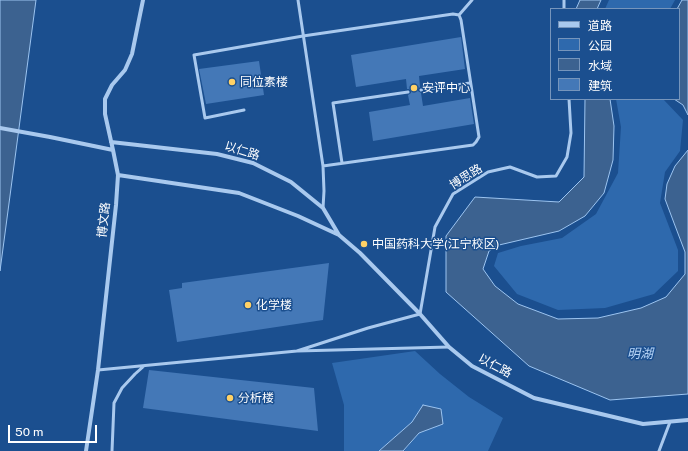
<!DOCTYPE html>
<html>
<head>
<meta charset="utf-8">
<style>
  body { margin:0 }
  #map { position:relative; width:688px; height:451px; overflow:hidden; background:#1b4f8f; font-family:"Public Sans","Noto Sans SC",sans-serif }
  canvas { display:block }
  .legend { position:absolute; left:550px; top:8px; width:130px; height:92px; box-sizing:border-box; background:#1b4f8f; border:1px solid #7695bc; margin:0; padding:5px 7px; list-style:none; font-size:12px; color:#fff }
  .legend li { display:flex; align-items:center; gap:8px; height:20px }
  .legend b { width:20px; border:1px solid #7695bc }
  .scale { position:absolute; left:8px; top:425px; width:89px; height:18px; box-sizing:border-box; border:2px solid #fff; border-top:0; padding-left:5px; font-size:12px; line-height:14px; white-space:nowrap; color:#fff; -webkit-text-stroke:3px #1b4f8f; paint-order:stroke }
</style>
</head>
<body>
<div id="map">
<canvas width="688" height="451"></canvas>
<ul class="legend">
<li><b style="height:5px;background:#a9c9ee"></b>道路</li>
<li><b style="height:11px;background:#2e69ad"></b>公园</li>
<li><b style="height:11px;background:#3c6290"></b>水域</li>
<li><b style="height:11px;background:#4478b7"></b>建筑</li>
</ul>
<div class="scale">50 m</div>
</div>
<script>
const g = document.querySelector('canvas').getContext('2d');
g.lineJoin = 'round';
function fillPath(path, color) {
  g.fillStyle = color;
  g.fill(path, 'evenodd');
}
function toPath(rows) {
  const path = new Path2D();
  for (const r of rows) {
    path.moveTo(r[0], r[1]);
    for (let i = 2; i < r.length; i += 2) path.lineTo(r[i], r[i + 1]);
  }
  return path;
}
function trace(path, color, width, dash) {
  g.strokeStyle = color;
  g.lineWidth = width;
  g.lineCap = dash ? 'butt' : 'round';
  g.setLineDash(dash || []);
  g.stroke(path);
}
function drawText(font, color, halo, rows, align = 'center') {
  g.font = font + ' "Public Sans","Noto Sans SC",sans-serif';
  g.lineWidth = 3;
  g.setLineDash([]);
  g.textBaseline = 'middle';
  g.strokeStyle = halo;
  g.fillStyle = color;
  for (const [text, x, y, turn = 0] of rows) {
    g.save();
    g.translate(x, y);
    g.rotate((+turn || 0) * Math.PI / 180);
    g.textAlign = isNaN(turn) ? turn : align;
    if (halo) g.strokeText(text, 0, 0);
    g.fillText(text, 0, 0);
    g.restore();
  }
}
const green = toPath([
  [609,0,675,0,670,9,605,9],
  [616,99,663,99,683,120,680,151,665,172,660,203,678,250,678,271,654,294,605,308,558,310,517,294,494,266,498,253,521,246,562,238,596,214,618,173,621,127],
  [415,351,440,374,469,397,503,418,488,451,404,451,419,433,443,424,423,406,412,422,379,451,344,451,344,405,332,363]
]);
const water = toPath([
  [0,0,36,0,0,271,0,0],
  [580,0,601,0,597,9,576,9,580,0],
  [682,0,688,0,688,115,683,105,674,99,679,99,679,9,677,9,682,0],
  [585,99,610,99,614,126,613,160,604,193,585,216,559,231,499,245,489,251,483,269,495,286,518,304,558,319,598,318,641,308,666,297,685,274,685,252,674,223,665,199,667,184,675,166,688,150,688,394,610,400,529,366,446,292,446,236,475,197,559,202,584,177,585,99],
  [423,405,441,409,443,424,419,433,403,451,379,451,412,422,423,405]
]);
const building = toPath([
  [461,37,465,69,419,76,420,87,418,89,418,91,421,93,423,106,470,98,474,124,373,141,369,112,410,105,408,95,411,93,411,91,409,89,407,89,406,79,356,87,351,55],
  [259,61,264,95,206,104,199,69],
  [329,263,323,320,177,342,169,290,182,288,182,283],
  [149,370,314,388,318,431,143,408]
]);
const service = toPath([
  [298,0,323,166,324,191,323,208],
  [564,9,564,0],
  [459,15,472,0],
  [421,90,470,83],
  [244,110,205,118,194,55,303,36,453,14,459,15,461,20,479,137,476,142,473,145,323,166],
  [342,163,333,103,408,92],
  [297,351,368,328,420,314,435,227,453,194,488,172,510,167,537,177,556,176,567,157,571,133,569,99],
  [98,370,297,351,449,347],
  [112,451,114,403,122,388,135,374,144,366],
  [659,451,670,422]
]);
const minor = toPath([
  [0,128,50,137,113,150],
  [111,142,217,154,253,163,291,182,323,208,339,235,298,216,239,193,118,175],
  [339,235,360,253,420,314,449,347,472,366,534,398,643,424,688,420],
  [86,451,98,370,116,205,118,175,113,150,105,114,105,99,112,85,125,70,132,54,143,0]
]);
const markers = [
  [232,82,4,"#ffd166"],
  [414,88,4,"#ffd166"],
  [364,244,4,"#ffd166"],
  [248,305,4,"#ffd166"],
  [230,398,4,"#ffd166"]
];
const poiNames = [
  ["同位素楼",240,82],
  ["安评中心",422,88],
  ["中国药科大学(江宁校区)",372,244],
  ["化学楼",256,305],
  ["分析楼",238,398]
];
const streetNames = [
  ["以仁路",242,151,17],
  ["博思路",466,177,-32],
  ["博文路",104,220,-84],
  ["以仁路",495,366,28]
];
const waterNames = [
  ["明湖",640,354]
];
fillPath(green, '#2e69ad');
fillPath(water, '#3c6290');
trace(water, '#9cc4f0', 1);
fillPath(building, '#4478b7');
trace(service, '#a9c9ee', 3);
trace(minor, '#a9c9ee', 4);
for (const [x, y, r, color] of markers) {
  const dot = new Path2D();
  dot.arc(x, y, r, 0, 2 * Math.PI);
  g.fillStyle = color;
  g.fill(dot);
  trace(dot, '#1b4f8f', 1.5);
}
drawText('12px', '#fff', '#1b4f8f', poiNames, 'left');
drawText('12px', '#fff', '#1b4f8f', streetNames);
drawText('italic 13px', '#b5d3f5', '#1b4f8f', waterNames);
</script>
</body>
</html>
